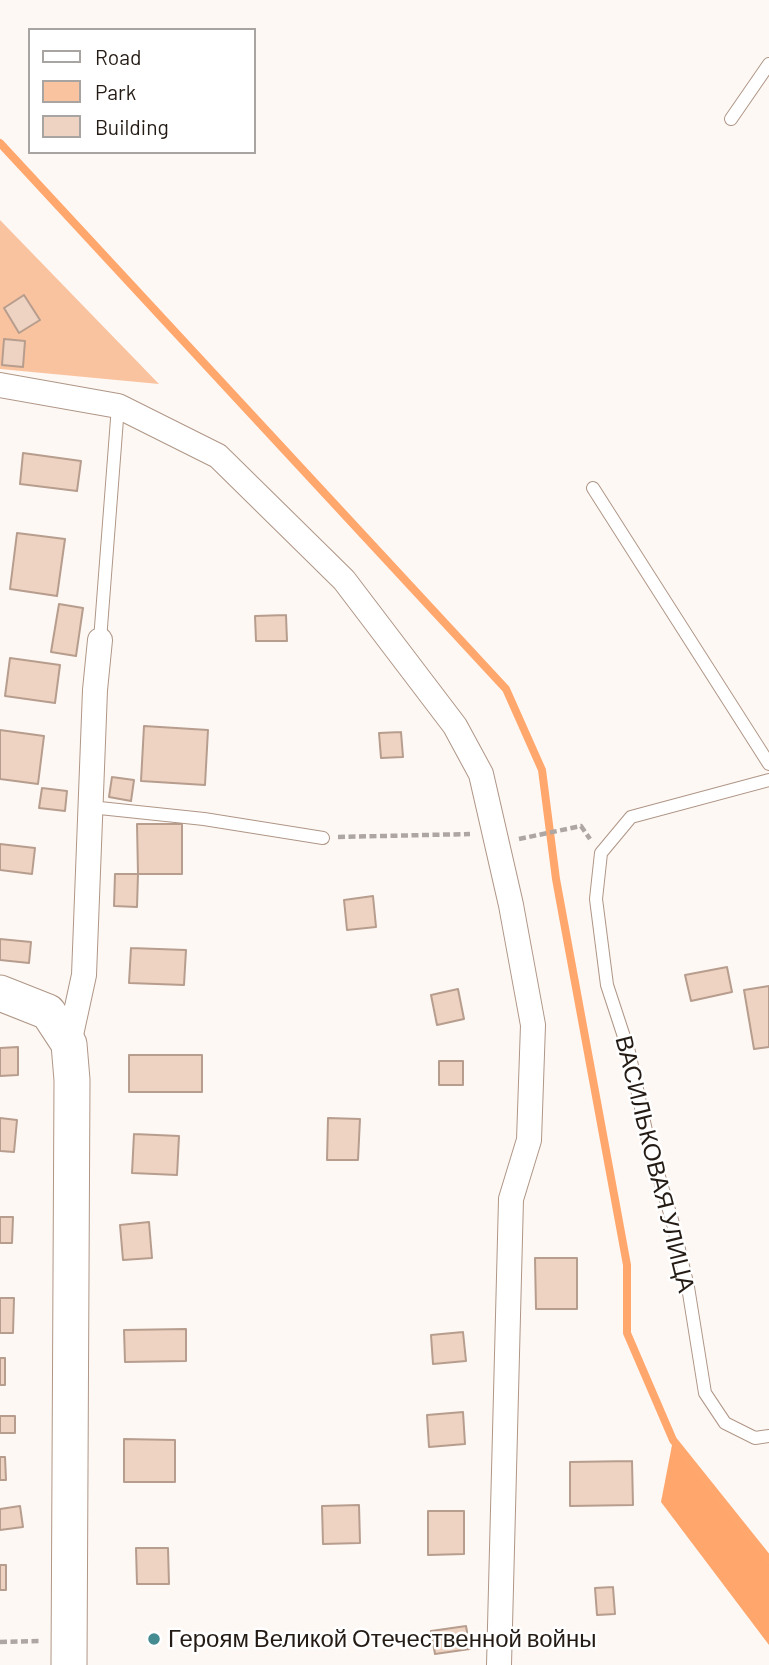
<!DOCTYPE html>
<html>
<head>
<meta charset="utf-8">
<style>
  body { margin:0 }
  #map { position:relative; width:769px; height:1665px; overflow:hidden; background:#fef8f5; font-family:Barlow,sans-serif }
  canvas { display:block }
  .legend { position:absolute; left:28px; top:28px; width:228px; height:126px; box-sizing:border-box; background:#fff; border:2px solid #a7a4a1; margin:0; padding:9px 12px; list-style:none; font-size:21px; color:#241b14 }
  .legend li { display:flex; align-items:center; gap:14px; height:35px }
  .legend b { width:35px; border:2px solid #a7a4a1 }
</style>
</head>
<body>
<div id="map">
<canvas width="769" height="1665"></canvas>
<ul class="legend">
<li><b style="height:9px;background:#fff"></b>Road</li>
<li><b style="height:19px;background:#fac39f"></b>Park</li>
<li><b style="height:19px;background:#eed3c2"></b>Building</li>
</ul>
</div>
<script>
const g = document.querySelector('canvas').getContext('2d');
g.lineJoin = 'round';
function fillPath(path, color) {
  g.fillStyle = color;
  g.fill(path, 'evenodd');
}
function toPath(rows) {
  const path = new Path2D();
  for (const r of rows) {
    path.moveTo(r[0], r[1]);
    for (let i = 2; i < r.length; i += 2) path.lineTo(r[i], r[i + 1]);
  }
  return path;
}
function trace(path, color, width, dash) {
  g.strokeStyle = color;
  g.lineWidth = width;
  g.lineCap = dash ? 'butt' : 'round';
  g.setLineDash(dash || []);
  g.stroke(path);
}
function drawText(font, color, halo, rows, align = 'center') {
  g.font = font + ' Barlow,sans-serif';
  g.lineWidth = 5;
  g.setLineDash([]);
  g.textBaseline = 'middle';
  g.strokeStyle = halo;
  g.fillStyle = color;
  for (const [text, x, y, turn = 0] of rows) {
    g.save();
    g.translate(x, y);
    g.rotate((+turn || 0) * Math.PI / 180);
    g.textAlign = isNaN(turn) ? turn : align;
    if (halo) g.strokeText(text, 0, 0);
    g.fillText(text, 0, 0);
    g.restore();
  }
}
const green = toPath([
  [0,220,159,384,0,369]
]);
const forest = toPath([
  [673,1440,769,1560,769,1645,661,1502]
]);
const stream = toPath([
  [0,143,506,689,542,770,556,879,627,1265,627,1333,673,1440,769,1560]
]);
const building = toPath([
  [24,295,40,320,19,333,4,308,24,295],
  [4,339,25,341,23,367,2,365,4,339],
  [23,453,81,461,77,491,20,484,23,453],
  [17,533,65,539,57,596,10,589,17,533],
  [59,604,83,608,76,656,51,652,59,604],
  [286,615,287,641,256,641,255,616,286,615],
  [10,658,60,665,55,703,5,696,10,658],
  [144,726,208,730,205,785,141,781,144,726],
  [0,730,44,736,38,784,0,779,0,730],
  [401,732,403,757,381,758,379,733,401,732],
  [112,777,134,780,131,801,109,797,112,777],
  [42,788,67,791,65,811,39,808,42,788],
  [137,824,182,824,182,874,138,874,137,824],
  [0,844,35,848,32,874,0,870,0,844],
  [115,874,138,874,137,907,114,906,115,874],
  [373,896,376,927,347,930,344,900,373,896],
  [0,939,31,942,29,963,0,960,0,939],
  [131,948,186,950,184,985,129,983,131,948],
  [727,967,732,992,691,1001,685,975,727,967],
  [769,986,769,1047,754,1049,744,990,769,986],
  [458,989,464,1019,437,1025,431,995,458,989],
  [18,1047,18,1075,0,1076,0,1048,18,1047],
  [129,1055,202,1055,202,1092,129,1092,129,1055],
  [439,1061,463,1061,463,1085,439,1085,439,1061],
  [0,1118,17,1120,14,1152,0,1151,0,1118],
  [328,1118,360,1119,358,1160,327,1160,328,1118],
  [134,1134,179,1136,177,1175,132,1173,134,1134],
  [0,1217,13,1217,12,1243,0,1243,0,1217],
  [149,1222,152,1258,123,1260,120,1225,149,1222],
  [535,1258,577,1258,577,1309,536,1309,535,1258],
  [0,1298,14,1298,13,1333,0,1333,0,1298],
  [186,1329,186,1361,125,1362,124,1330,186,1329],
  [463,1332,466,1361,433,1364,431,1335,463,1332],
  [0,1358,5,1358,5,1385,0,1385,0,1358],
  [463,1412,465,1444,429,1447,427,1415,463,1412],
  [0,1416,15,1416,15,1433,0,1433,0,1416],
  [124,1439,175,1440,175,1482,124,1482,124,1439],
  [0,1457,5,1457,6,1480,0,1480,0,1457],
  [632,1461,633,1505,570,1506,570,1462,632,1461],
  [359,1505,360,1543,323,1544,322,1506,359,1505],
  [20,1506,23,1527,0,1530,0,1509,20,1506],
  [428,1511,464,1511,464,1554,428,1555,428,1511],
  [136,1548,168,1548,169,1584,137,1584,136,1548],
  [0,1565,6,1565,6,1590,0,1590,0,1565],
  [613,1587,615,1614,597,1615,595,1588,613,1587],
  [466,1626,470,1649,435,1654,431,1631,466,1626]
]);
const path = toPath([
  [338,837,470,834],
  [519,839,581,826,590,839],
  [0,1642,40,1641]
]);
const service = toPath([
  [731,119,769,64],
  [593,488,769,764],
  [100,640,118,406],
  [769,780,631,817,601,853,596,899,607,985,629,1052,648,1140,672,1220,688,1287,705,1393,725,1423,755,1438,769,1436],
  [90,807,204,819,323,838]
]);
const minor = toPath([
  [0,385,118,406,218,456,344,580,455,726,481,774,511,905,533,1025,529,1140,511,1199,499,1665],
  [69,1044,84,975,95,690,100,640]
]);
const secondary = toPath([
  [0,993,48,1012,69,1044,72,1080,69,1665]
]);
const markers = [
  [154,1639,7,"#448b92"]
];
const streetNames = [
  ["ВАСИЛЬКОВАЯ УЛИЦА",655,1164,76]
];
const poiNames = [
  ["Героям Великой Отечественной войны",168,1639]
];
fillPath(green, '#fac39f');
fillPath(forest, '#fea66b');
trace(stream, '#ffa76c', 8);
fillPath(building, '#eed3c2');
trace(building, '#b79d8d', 2);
trace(service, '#af9686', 14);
trace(minor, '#af9686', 26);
trace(secondary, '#af9686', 37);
trace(path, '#aea6a2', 4.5, [7, 3.5]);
trace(service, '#fff', 12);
trace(minor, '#fff', 24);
trace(secondary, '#fff', 35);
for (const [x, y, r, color] of markers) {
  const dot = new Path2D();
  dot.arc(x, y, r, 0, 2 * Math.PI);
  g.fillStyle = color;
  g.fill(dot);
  trace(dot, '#fff', 2.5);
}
drawText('24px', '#241b14', '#fff', streetNames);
drawText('24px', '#241b14', '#fff', poiNames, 'left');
</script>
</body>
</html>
